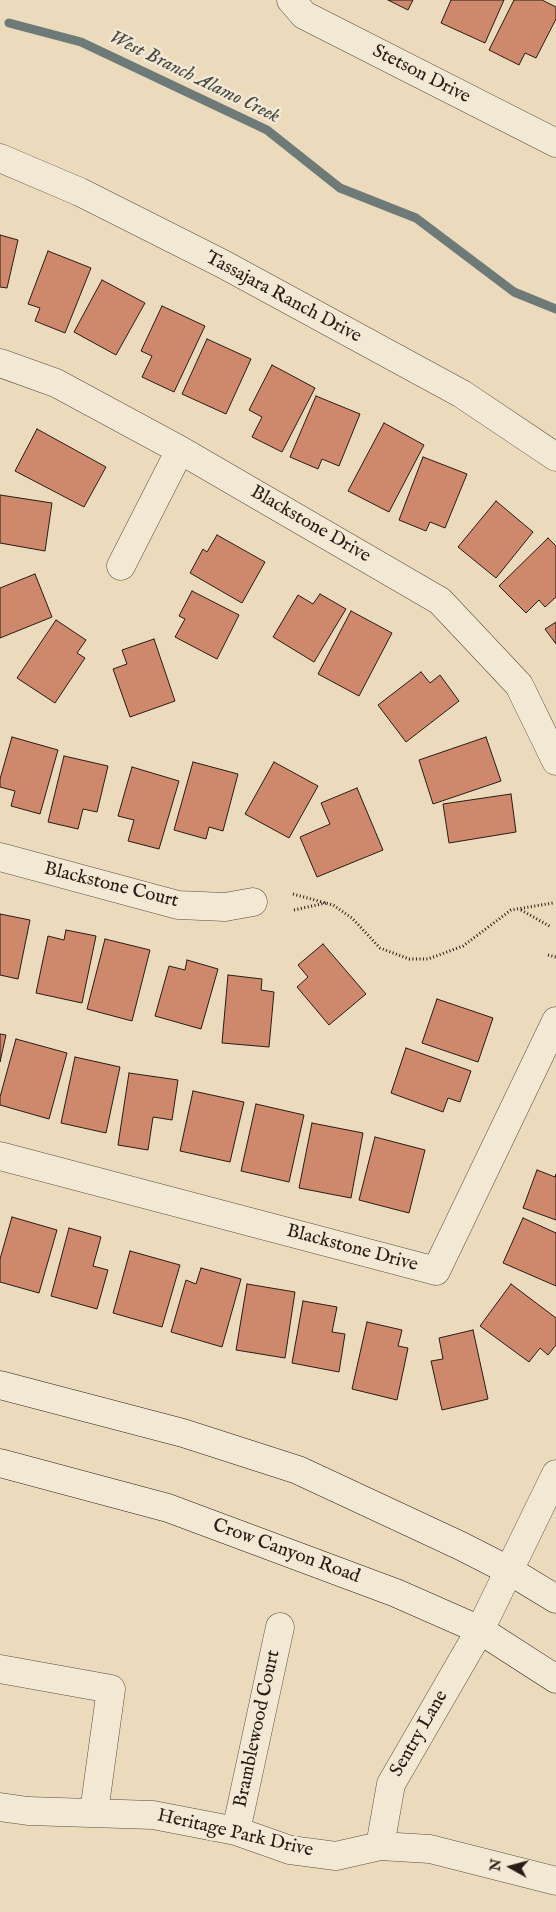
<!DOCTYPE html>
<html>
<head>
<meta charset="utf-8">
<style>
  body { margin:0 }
  #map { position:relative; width:556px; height:1912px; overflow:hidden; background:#ebdbbc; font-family:"IM FELL English",serif }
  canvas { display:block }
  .north { position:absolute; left:486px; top:1842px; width:50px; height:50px; -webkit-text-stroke:4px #f2e8d3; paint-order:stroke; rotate:277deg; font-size:14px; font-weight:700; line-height:20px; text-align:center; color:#291b16 }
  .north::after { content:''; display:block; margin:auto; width:18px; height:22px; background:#291b16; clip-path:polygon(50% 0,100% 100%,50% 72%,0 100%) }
</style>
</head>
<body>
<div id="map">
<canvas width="556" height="1912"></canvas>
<div class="north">N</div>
</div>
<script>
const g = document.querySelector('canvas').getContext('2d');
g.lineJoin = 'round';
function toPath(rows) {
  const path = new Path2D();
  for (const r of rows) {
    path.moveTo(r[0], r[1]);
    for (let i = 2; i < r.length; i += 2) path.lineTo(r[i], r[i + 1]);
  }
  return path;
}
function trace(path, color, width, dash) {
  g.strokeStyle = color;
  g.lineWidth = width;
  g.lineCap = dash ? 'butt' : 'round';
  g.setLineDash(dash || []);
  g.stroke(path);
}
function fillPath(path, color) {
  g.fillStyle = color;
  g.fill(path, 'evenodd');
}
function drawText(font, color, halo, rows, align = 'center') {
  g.font = font + ' "IM FELL English",serif';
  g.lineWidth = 5;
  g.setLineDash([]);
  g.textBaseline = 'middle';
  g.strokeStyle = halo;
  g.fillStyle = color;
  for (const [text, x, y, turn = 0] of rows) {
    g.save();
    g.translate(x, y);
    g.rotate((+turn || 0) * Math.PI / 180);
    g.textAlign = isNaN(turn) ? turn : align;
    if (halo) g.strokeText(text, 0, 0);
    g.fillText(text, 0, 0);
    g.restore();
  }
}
const stream = toPath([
  [9,23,81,42,267,130,340,188,416,218,514,292,556,309]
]);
const building = toPath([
  [388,0,413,0,408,10,388,0],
  [451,0,504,0,485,43,441,23,451,0],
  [514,0,542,0,556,7,556,19,536,58,525,53,519,65,489,50,514,0],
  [0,235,18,240,7,288,0,287,0,235],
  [48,251,91,268,65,333,35,321,40,308,28,304,48,251],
  [102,280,145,303,116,355,74,332,102,280],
  [162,306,205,326,174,392,142,377,152,356,141,351,162,306],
  [207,339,251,359,226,414,182,394,207,339],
  [272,365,315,388,282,452,252,437,262,417,249,410,272,365],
  [316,396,360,414,339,466,322,459,318,469,290,457,316,396],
  [384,423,424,445,389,512,348,491,384,423],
  [37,429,106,467,84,507,15,471,37,429],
  [423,457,467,474,445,528,430,522,426,531,399,520,423,457],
  [0,495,52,503,45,551,0,543,0,495],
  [496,501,533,532,496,578,458,547,496,501],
  [217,535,265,562,242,603,190,573,203,549,207,552,217,535],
  [548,538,556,546,556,597,545,607,539,600,526,613,499,586,548,538],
  [35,574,52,617,0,638,0,588,35,574],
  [192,591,239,615,217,659,175,637,185,619,179,616,192,591],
  [320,594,346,609,314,662,273,637,298,595,313,604,320,594],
  [351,611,392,633,359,696,318,674,351,611],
  [56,620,86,640,77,653,85,658,55,703,17,678,56,620],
  [556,622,556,644,545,629,556,622],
  [154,639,175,701,130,717,113,669,127,664,122,650,154,639],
  [421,672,430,683,440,675,459,701,406,742,378,705,421,672],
  [12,737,58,750,40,814,11,806,15,791,0,787,0,779,12,737],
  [486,737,501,781,433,804,419,760,486,737],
  [64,756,108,766,97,812,83,809,78,829,48,822,64,756],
  [193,762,238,774,223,831,209,827,206,839,174,830,193,762],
  [274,762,318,786,289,838,245,814,274,762],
  [132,767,179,781,159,849,128,841,134,820,118,816,132,767],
  [357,788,383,850,317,877,300,837,330,824,321,803,357,788],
  [511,794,516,832,449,843,443,804,511,794],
  [0,914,30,920,18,979,0,975,0,914],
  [66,930,96,936,82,1003,36,993,48,936,64,940,66,930],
  [105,939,150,950,132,1021,87,1009,105,939],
  [323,944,366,994,329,1025,297,987,308,977,298,965,323,944],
  [187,960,218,969,201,1029,155,1016,169,966,185,970,187,960],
  [228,975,262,979,261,990,274,992,269,1047,222,1043,228,975],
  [437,999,493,1018,478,1062,422,1043,437,999],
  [0,1034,6,1035,0,1062,0,1034],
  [16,1039,67,1053,49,1119,0,1105,0,1097,16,1039],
  [406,1048,471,1071,460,1102,448,1098,443,1112,391,1093,406,1048],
  [75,1057,120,1067,106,1133,61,1123,75,1057],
  [129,1073,178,1080,172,1120,153,1117,148,1150,118,1145,129,1073],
  [193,1091,244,1102,230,1162,180,1151,193,1091],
  [256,1104,304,1115,289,1182,241,1171,256,1104],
  [312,1123,363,1133,351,1198,299,1188,312,1123],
  [375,1137,425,1150,409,1213,359,1200,375,1137],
  [537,1170,555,1177,556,1174,556,1220,523,1208,537,1170],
  [12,1217,57,1230,39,1293,0,1282,0,1259,12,1217],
  [523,1218,556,1233,556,1286,503,1263,523,1218],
  [69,1228,101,1237,93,1266,108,1270,97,1309,51,1296,69,1228],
  [130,1251,180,1265,162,1327,113,1313,130,1251],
  [201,1268,241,1279,222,1347,171,1332,186,1280,196,1284,201,1268],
  [247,1284,295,1292,285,1358,236,1350,247,1284],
  [511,1284,556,1318,556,1345,548,1355,540,1348,529,1362,480,1326,511,1284],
  [303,1301,337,1307,332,1332,345,1334,339,1372,292,1363,303,1301],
  [367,1322,402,1330,398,1346,408,1348,397,1400,352,1389,367,1322],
  [473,1330,488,1399,442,1410,431,1361,443,1359,439,1338,473,1330]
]);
const path = toPath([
  [293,894,333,905,352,918,380,948,409,959,428,959,463,946,511,910,553,903],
  [294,910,326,903],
  [521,910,551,927],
  [548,955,556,957]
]);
const minor = toPath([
  [291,0,304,15,556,143],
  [0,363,56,383,180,450,440,601,519,685,556,761],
  [121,566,180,450],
  [0,857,178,905,225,907,253,902],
  [0,1156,436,1271,556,1021],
  [0,1669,111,1689,94,1812],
  [0,1807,28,1811,153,1815,236,1831,290,1850,336,1856,380,1846,430,1849,556,1881],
  [236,1831,280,1627],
  [380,1846,391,1784,480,1630]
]);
const tertiary = toPath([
  [0,158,80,192,223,264,462,394,556,457],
  [480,1630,556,1474]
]);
const secondary = toPath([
  [0,1385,183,1433,298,1470,461,1546,510,1571,556,1599],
  [0,1463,168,1508,396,1593,480,1630,556,1679]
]);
const streetNames = [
  ["Stetson Drive",421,75,27],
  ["Tassajara Ranch Drive",283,298,28],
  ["Blackstone Drive",310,525,30],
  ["Blackstone Court",111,886,14],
  ["Blackstone Drive",352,1249,15],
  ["Crow Canyon Road",286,1552,20],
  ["Bramblewood Court",258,1729,-78],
  ["Sentry Lane",420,1734,-60],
  ["Heritage Park Drive",235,1834,13]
];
const waterNames = [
  ["West Branch Alamo Creek",194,78,26]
];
trace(stream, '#6d7a78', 9);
fillPath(building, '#ce886c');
trace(building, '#291b16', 1);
trace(minor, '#5a4b40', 29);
trace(tertiary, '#5a4b40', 29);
trace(secondary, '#291b16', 29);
trace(path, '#291b16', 3, [1, 2.5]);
trace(minor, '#f2e8d3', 28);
trace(tertiary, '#f2e8d3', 28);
trace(secondary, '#f2e8d3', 28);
drawText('19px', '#291b16', '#f2e8d3', streetNames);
drawText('italic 20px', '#4b4a47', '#f2e8d3', waterNames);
</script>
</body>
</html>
